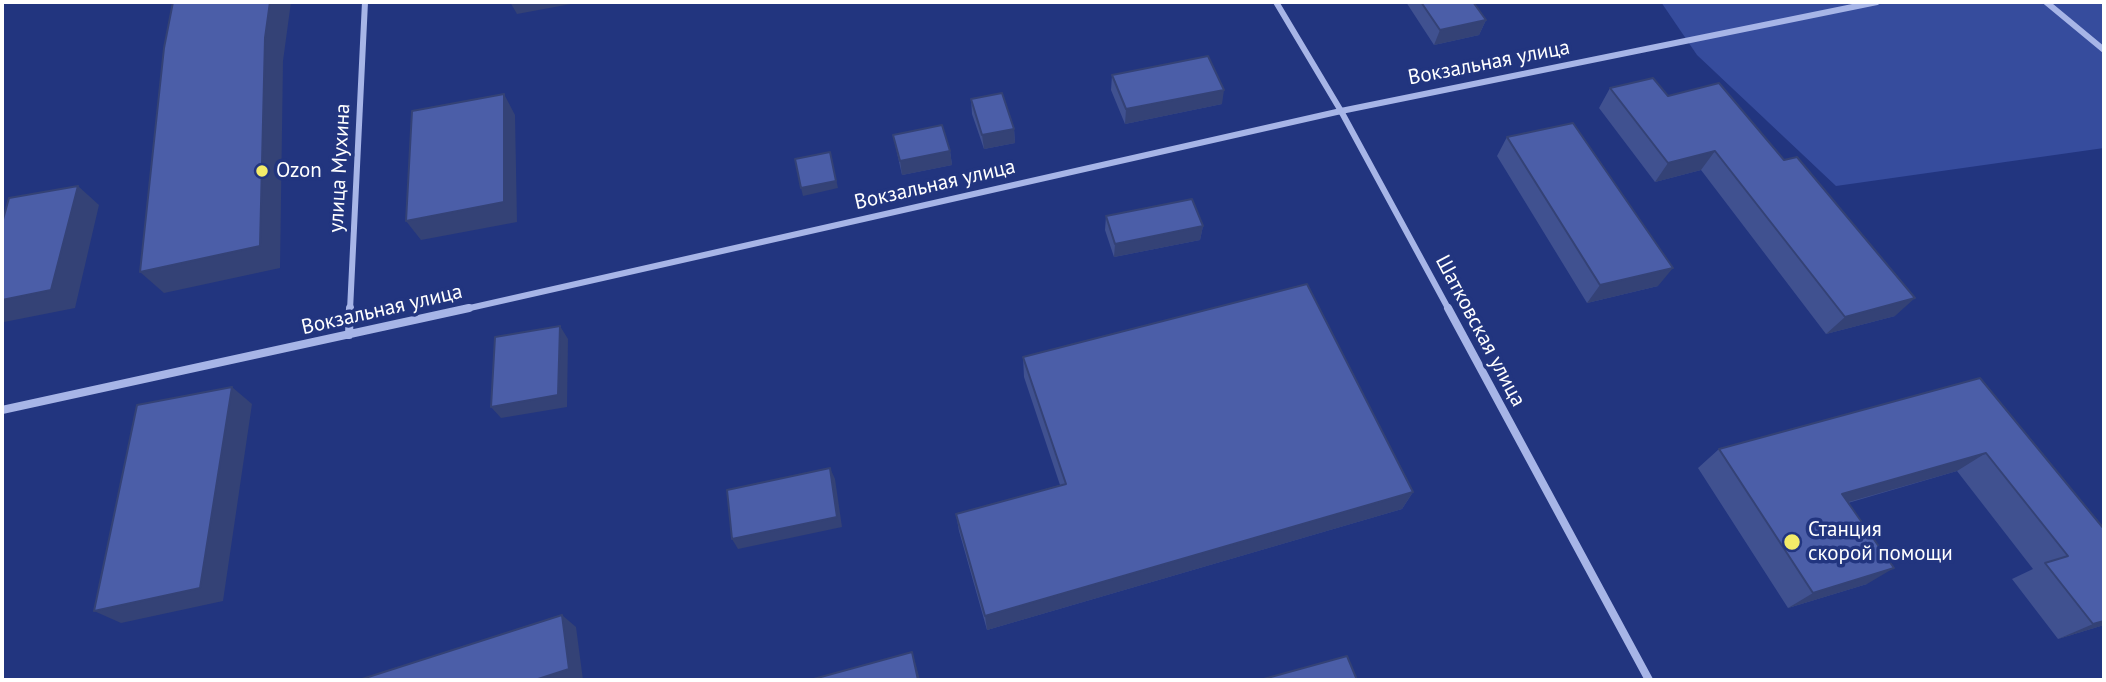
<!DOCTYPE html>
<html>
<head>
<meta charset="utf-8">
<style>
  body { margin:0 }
  #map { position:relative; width:2106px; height:682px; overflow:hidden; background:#22357f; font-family:"PT Sans",sans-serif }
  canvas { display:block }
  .frame { position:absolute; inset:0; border:4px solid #fff; pointer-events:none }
</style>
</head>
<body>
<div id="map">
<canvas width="2106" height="682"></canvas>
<div class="frame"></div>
</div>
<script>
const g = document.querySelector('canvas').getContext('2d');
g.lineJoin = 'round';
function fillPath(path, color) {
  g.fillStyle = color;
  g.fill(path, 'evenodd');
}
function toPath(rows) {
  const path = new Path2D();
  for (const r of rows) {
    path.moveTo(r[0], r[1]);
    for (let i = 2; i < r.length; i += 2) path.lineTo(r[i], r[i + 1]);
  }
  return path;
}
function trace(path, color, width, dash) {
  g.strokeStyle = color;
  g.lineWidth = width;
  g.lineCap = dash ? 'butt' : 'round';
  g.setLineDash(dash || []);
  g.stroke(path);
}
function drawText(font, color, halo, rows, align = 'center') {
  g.font = font + ' "PT Sans",sans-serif';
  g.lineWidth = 7;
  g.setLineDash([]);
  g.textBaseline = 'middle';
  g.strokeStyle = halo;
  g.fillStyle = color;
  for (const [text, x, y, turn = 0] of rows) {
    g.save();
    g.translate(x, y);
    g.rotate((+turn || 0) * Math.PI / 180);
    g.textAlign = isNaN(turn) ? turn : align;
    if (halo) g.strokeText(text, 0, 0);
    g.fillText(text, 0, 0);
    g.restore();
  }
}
const green = toPath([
  [1661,2,2104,2,2104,148,1836,186,1697,55]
]);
const minorFar1 = toPath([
  [1276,2,1341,111,1449,310],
  [2046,2,2104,50],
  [350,310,365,2],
  [461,310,1341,111,1877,2]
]);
const minor = toPath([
  [1448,308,1649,680],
  [349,335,350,308],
  [2,410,469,308]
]);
const wall = toPath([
  [1406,2,1473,2,1486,20,1479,35,1434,45],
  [1112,75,1222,104,1125,124,1111,90],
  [1610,88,1668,96,1784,160,1895,316,1826,334,1701,170,1655,182,1599,108],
  [971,99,1014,129,1015,143,984,149,972,114],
  [893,135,950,151,952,165,902,175],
  [1507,137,1658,286,1587,303,1497,156],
  [1106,216,1203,226,1200,240,1114,257,1105,230],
  [1023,357,1413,492,1402,509,987,630,959,531,956,514,1060,485,1024,377],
  [1980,378,2104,625,2058,639,2012,579,2033,569,1957,471,1848,503,1867,584,1788,608,1698,468,1719,449]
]);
const shadedWall = toPath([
  [270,2,291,2,283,61,280,268,164,293,140,272,265,38],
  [510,2,571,2,571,4,517,14],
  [1486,20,1479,35,1434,45,1440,30],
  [1224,90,1222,104,1125,124,1126,109],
  [504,94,515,115,517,222,421,240,406,221],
  [1014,129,1015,143,984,149,982,135],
  [950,151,952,165,902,175,900,161],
  [1715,151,1701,170,1655,182,1668,163],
  [830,152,838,188,803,196,801,188],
  [78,186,99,205,75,308,4,322,2,320,2,300],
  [1203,226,1200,240,1114,257,1115,244],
  [1673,268,1658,286,1587,303,1600,285],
  [1915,298,1895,316,1826,334,1845,317],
  [560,326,568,339,567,407,501,418,491,407],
  [232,387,252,404,223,601,121,623,94,611],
  [1986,453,1957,471,1817,511,1842,494],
  [830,468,835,479,842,527,738,549,732,539],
  [1413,492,1402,509,987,630,985,616],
  [1894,568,1867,584,1788,608,1813,593],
  [562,615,576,627,583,680,535,680],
  [2104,621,2104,625,2058,639,2093,624],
  [912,652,916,665,920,680,918,680]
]);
const building = toPath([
  [173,2,270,2,265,38,260,246,140,272,164,48,173,2],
  [1421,2,1473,2,1486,20,1440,30,1421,2],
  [1208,56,1224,90,1126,109,1112,75,1208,56],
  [1653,78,1668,96,1719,83,1784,160,1797,157,1915,298,1845,317,1715,151,1668,163,1610,88,1653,78],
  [1002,93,1014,129,982,135,971,99,1002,93],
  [504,94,504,202,406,221,412,111,504,94],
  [1573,123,1673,268,1600,285,1507,137,1573,123],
  [942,125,950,151,900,161,893,135,942,125],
  [830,152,836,181,801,188,795,159,830,152],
  [78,186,51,290,2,300,2,223,9,198,78,186],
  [1192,199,1203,226,1115,244,1106,216,1192,199],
  [1307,284,1413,492,985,616,956,514,1066,484,1023,357,1307,284],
  [560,326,558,395,491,407,495,337,560,326],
  [1980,378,2104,529,2104,621,2093,624,2045,563,2068,556,1986,453,1842,494,1894,568,1813,593,1719,449,1980,378],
  [232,387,200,588,94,611,137,405,232,387],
  [830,468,837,517,732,539,727,490,830,468],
  [562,615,569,669,535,680,359,680,562,615],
  [912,652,918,680,810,680,912,652],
  [1347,656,1357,680,1260,680,1347,656]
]);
const markers = [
  [262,171,7,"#f3eb69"],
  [1792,542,9,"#f3eb69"]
];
const streetNames = [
  ["Вокзальная улица",1489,63,-11],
  ["улица Мухина",340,168,-87],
  ["Вокзальная улица",935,185,-13],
  ["Вокзальная улица",382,310,-13],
  ["Шатковская улица",1480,331,62]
];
const poiNames = [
  ["Ozon",276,171],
  ["Станция",1808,530],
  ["скорой помощи",1808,554]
];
fillPath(green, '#364c9d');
trace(minorFar1, '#a7b5e7', 6);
trace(minor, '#a7b5e7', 8);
fillPath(wall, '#405190');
fillPath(shadedWall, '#344276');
fillPath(building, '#4b5ea8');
trace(building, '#344276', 2);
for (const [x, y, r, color] of markers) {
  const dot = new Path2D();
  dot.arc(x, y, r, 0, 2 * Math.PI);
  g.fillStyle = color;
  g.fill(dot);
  trace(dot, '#22357f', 2.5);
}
drawText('21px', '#fff', '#22357f', streetNames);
drawText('21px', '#fff', '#22357f', poiNames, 'left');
</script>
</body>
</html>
